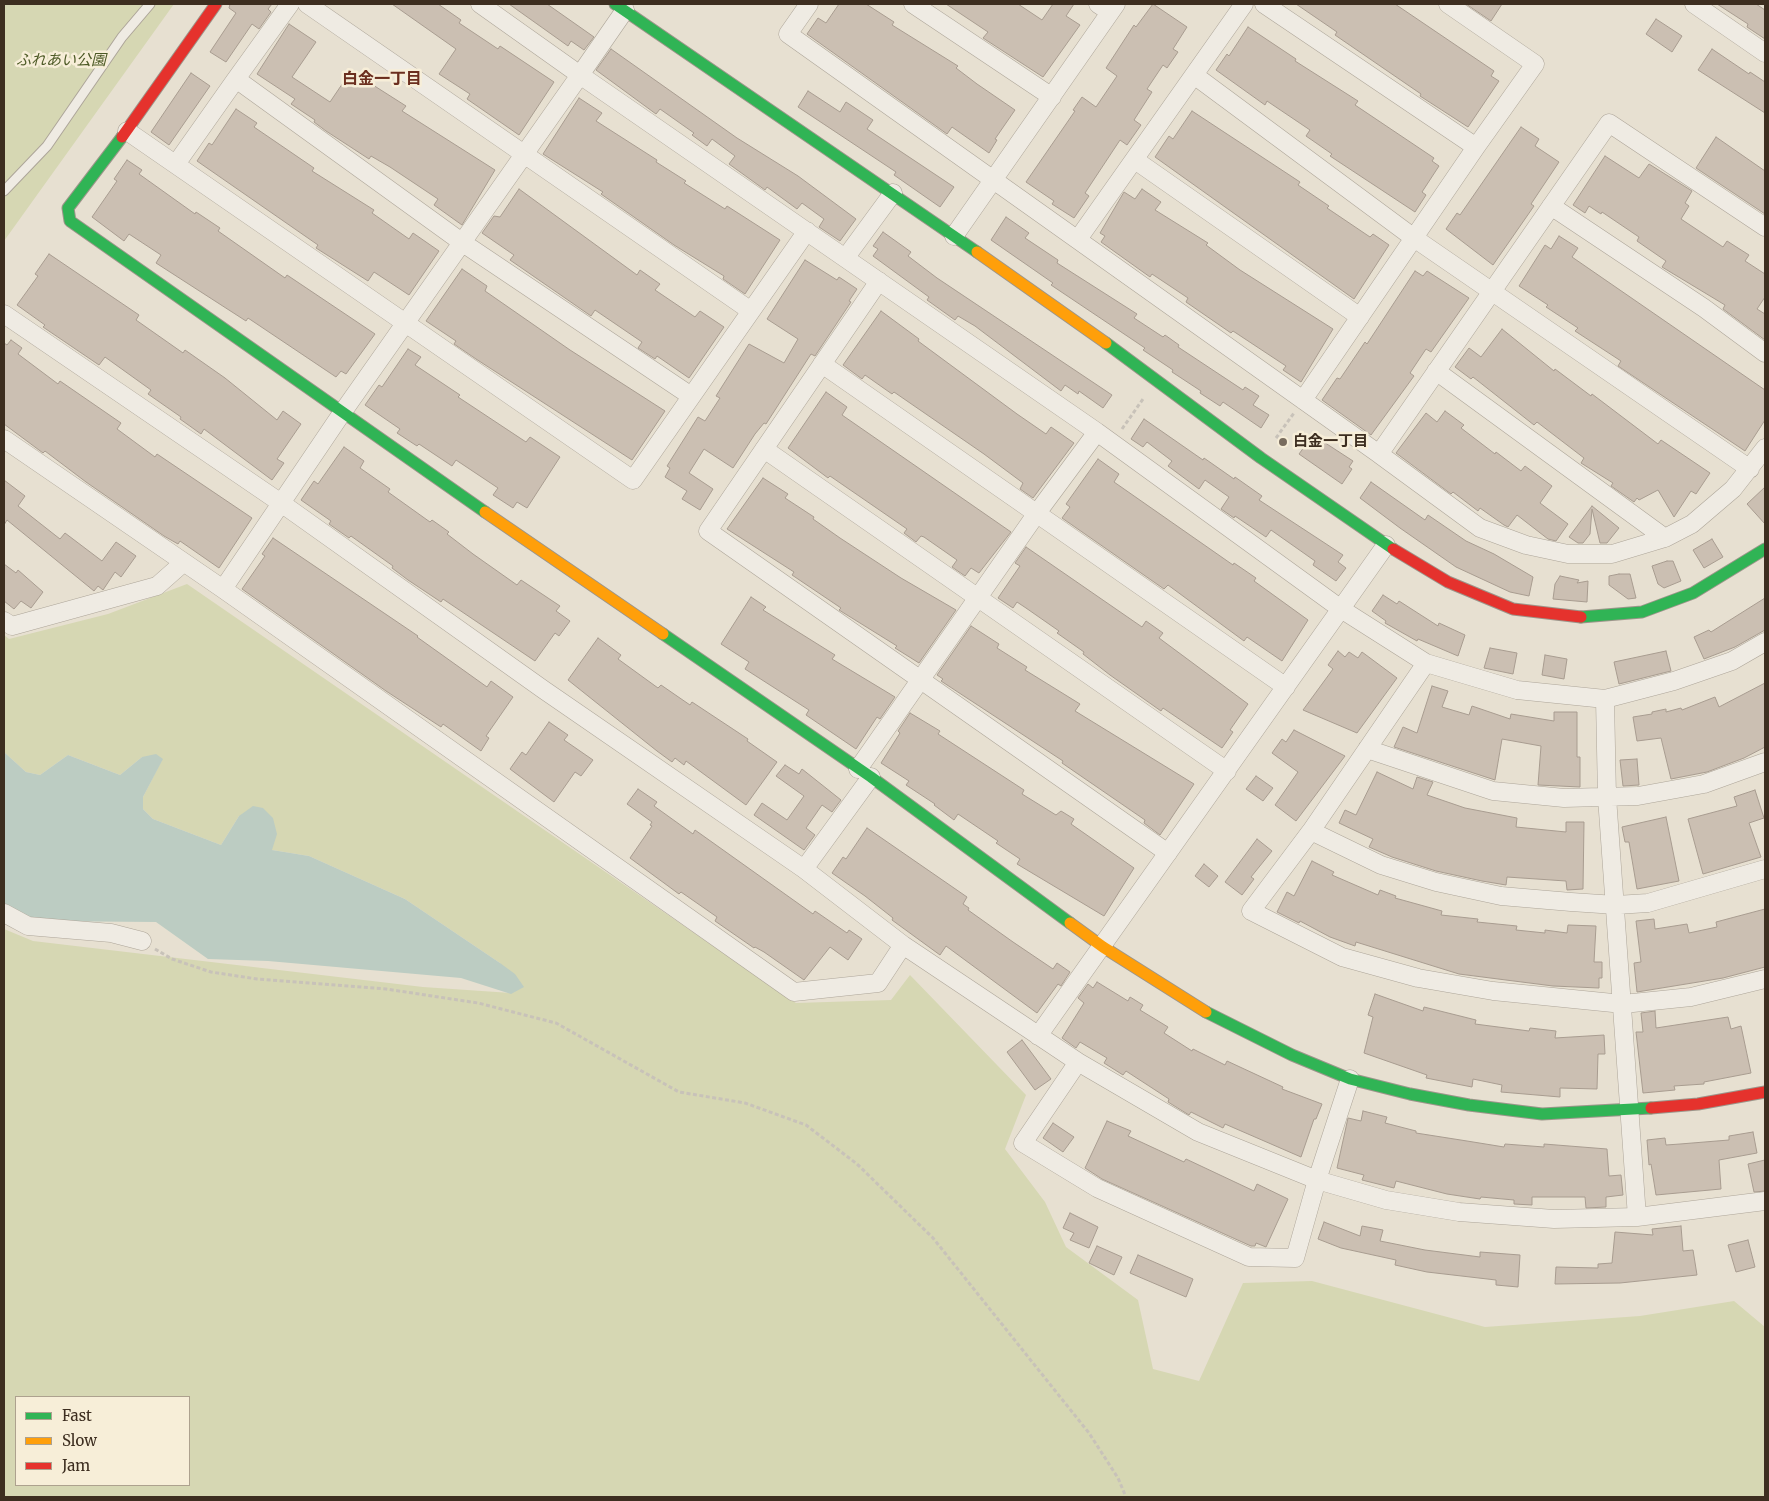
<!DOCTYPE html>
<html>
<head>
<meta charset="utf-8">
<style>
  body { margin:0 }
  #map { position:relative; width:1769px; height:1501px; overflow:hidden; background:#e7e0d1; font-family:Merriweather,serif }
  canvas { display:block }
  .frame { position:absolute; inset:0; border:5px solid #3d2e20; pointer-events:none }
  .legend { position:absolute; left:15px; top:1396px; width:175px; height:90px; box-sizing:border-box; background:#f7eed8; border:1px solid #ada18e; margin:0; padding:6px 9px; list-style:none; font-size:15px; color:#3d2e20 }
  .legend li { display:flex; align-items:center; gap:10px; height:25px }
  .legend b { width:25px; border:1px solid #ada18e }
</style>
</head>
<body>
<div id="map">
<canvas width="1769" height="1501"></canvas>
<div class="frame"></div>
<ul class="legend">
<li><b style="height:6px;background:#30b455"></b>Fast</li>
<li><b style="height:6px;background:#ff9f0a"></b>Slow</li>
<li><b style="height:6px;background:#e5322d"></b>Jam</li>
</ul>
</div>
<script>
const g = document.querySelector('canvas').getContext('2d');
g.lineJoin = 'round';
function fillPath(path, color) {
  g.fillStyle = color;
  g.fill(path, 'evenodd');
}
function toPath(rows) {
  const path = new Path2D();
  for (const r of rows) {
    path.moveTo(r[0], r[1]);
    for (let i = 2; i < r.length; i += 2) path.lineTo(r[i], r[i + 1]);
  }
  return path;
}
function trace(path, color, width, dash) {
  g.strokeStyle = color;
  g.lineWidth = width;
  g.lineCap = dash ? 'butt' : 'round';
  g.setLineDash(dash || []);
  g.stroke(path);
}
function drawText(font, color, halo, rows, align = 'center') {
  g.font = font + ' Merriweather,"Noto Sans JP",serif';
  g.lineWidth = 5;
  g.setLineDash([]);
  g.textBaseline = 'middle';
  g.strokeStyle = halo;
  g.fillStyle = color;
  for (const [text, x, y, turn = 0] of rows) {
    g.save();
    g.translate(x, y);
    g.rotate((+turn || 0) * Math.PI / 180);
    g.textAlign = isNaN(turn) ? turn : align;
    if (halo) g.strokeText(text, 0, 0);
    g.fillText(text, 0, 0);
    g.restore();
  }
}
const green = toPath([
  [4,4,174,4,4,241],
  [187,584,796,1003,891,1000,910,975,1026,1095,1005,1149,1045,1202,1066,1247,1138,1300,1153,1369,1199,1381,1243,1283,1312,1281,1485,1327,1640,1316,1734,1301,1765,1327,1765,1497,4,1497,4,929,33,941,423,987,511,993,500,963,405,899,309,856,272,850,239,816,221,845,153,819,143,809,143,797,162,760,142,757,120,775,68,755,40,775,26,772,4,752,4,635,9,639,108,614],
  [16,1397,189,1397,189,1485,16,1485]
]);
const water = toPath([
  [4,752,26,772,40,775,68,755,120,775,142,757,156,754,163,759,143,797,143,809,153,819,221,845,239,816,253,806,263,808,273,818,277,834,272,850,309,856,405,899,500,963,515,974,524,987,511,994,461,978,268,961,208,959,156,922,31,921,4,904]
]);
const building = toPath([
  [230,4,272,4,268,9,271,12,259,29,252,24,226,62,210,52,236,13,229,8,230,4],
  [392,4,438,4,461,20,459,23,498,49,500,46,554,82,519,135,467,99,470,94,439,74,456,49,392,4],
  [509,4,547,4,594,37,584,50,571,41,568,46,509,4],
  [839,4,866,4,894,22,892,25,958,66,956,68,977,84,1015,110,995,139,997,140,989,153,952,127,947,134,807,34,818,18,826,23,839,4],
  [946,4,1018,4,1042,20,1053,4,1074,4,1066,16,1080,25,1043,77,983,38,988,32,946,4],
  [1153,4,1187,27,1173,49,1178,52,1167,68,1163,65,1147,89,1152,92,1134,120,1141,125,1127,145,1120,140,1085,193,1089,196,1074,218,1052,204,1054,201,1026,182,1075,111,1073,110,1082,97,1096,107,1117,76,1106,68,1134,25,1136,27,1153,4],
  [1296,4,1395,4,1494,71,1491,76,1499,81,1468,127,1420,96,1421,94,1335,35,1337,32,1296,4],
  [1466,4,1502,4,1491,21,1466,4],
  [1717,4,1756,4,1765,10,1765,39,1747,27,1748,24,1717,4],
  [1656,19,1682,36,1672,52,1646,34,1656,19],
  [289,24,316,42,292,77,330,102,351,71,406,106,402,111,495,170,462,225,434,205,438,199,390,167,371,156,369,159,326,131,314,122,315,120,291,104,295,99,257,74,289,24],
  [1248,27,1296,59,1295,61,1358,101,1355,105,1434,158,1432,161,1439,166,1422,192,1426,195,1415,212,1330,156,1332,154,1306,136,1310,130,1267,101,1265,105,1216,70,1227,54,1229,56,1248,27],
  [611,49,737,138,798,176,856,219,840,241,819,227,824,219,802,203,797,209,767,187,765,190,729,164,735,156,712,139,707,146,692,135,694,133,660,109,656,114,596,70,611,49],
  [1712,49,1749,74,1750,72,1765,82,1765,113,1698,70,1712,49],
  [191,73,210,86,169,145,151,132,191,73],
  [808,91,840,112,846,102,873,120,867,129,954,187,940,207,894,175,896,172,798,107,808,91],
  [579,98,602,113,596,121,657,160,656,162,686,181,684,183,725,209,727,206,780,240,745,294,723,279,724,276,674,245,601,194,603,192,543,154,579,98],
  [236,109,257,123,254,127,314,168,312,171,374,210,372,213,409,239,413,233,439,251,409,295,374,272,368,281,316,248,318,245,197,161,209,143,212,145,236,109],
  [1192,111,1300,182,1298,185,1329,206,1327,208,1370,237,1373,234,1389,245,1354,299,1155,157,1169,136,1173,139,1192,111],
  [1521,127,1539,139,1535,146,1559,162,1531,204,1534,206,1493,265,1446,229,1457,213,1460,215,1521,127],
  [1716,137,1765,171,1765,214,1696,168,1716,137],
  [1605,156,1639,178,1649,164,1692,191,1685,203,1689,206,1681,219,1723,247,1727,241,1749,255,1745,261,1765,274,1765,297,1757,309,1765,314,1765,340,1723,309,1725,305,1662,267,1666,261,1637,241,1639,237,1602,212,1601,214,1589,206,1585,213,1573,205,1605,156],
  [127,160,142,170,139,174,195,214,196,212,220,228,218,231,285,278,287,275,375,334,346,374,341,371,336,377,248,318,246,321,156,263,161,255,129,234,124,241,92,217,117,181,114,179,127,160],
  [519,189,637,275,640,270,660,284,655,290,695,317,700,311,724,327,689,378,657,356,655,359,638,348,642,342,595,310,591,316,510,260,514,255,482,233,494,216,500,217,519,189],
  [1142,189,1161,202,1155,210,1208,243,1206,245,1240,270,1333,329,1301,382,1283,370,1286,366,1233,331,1231,333,1186,302,1188,298,1152,274,1150,277,1101,242,1105,236,1100,233,1124,192,1135,199,1142,189],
  [1006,217,1029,233,1025,238,1058,260,1057,263,1137,314,1134,318,1163,337,1165,335,1179,345,1178,347,1243,390,1245,387,1259,396,1253,405,1269,415,1261,428,1223,402,1220,406,1200,393,1201,391,1172,372,1173,370,1143,350,1145,348,1051,285,1053,283,991,240,1006,217],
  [883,232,911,252,908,256,937,278,1112,395,1103,408,1079,391,1078,394,1065,385,1061,391,975,326,958,316,955,320,927,300,929,297,873,256,878,249,873,246,883,232],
  [1559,236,1578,248,1572,257,1765,390,1765,420,1745,451,1618,366,1621,361,1575,331,1578,328,1546,307,1548,305,1519,286,1545,245,1551,249,1559,236],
  [49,254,139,315,136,320,183,353,185,350,225,378,277,420,283,411,301,424,277,459,284,463,272,480,204,429,201,434,180,419,181,417,148,394,151,390,105,357,99,365,43,327,45,325,17,305,38,276,35,274,49,254],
  [805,260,837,280,839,277,857,289,849,301,851,302,815,356,811,354,766,424,764,423,755,434,733,468,704,449,689,473,713,489,700,510,682,499,687,491,665,477,670,468,667,466,698,417,705,421,720,398,716,396,749,344,784,363,798,339,767,319,805,260],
  [462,269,487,286,485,291,570,350,665,411,632,460,476,359,454,344,456,341,426,321,462,269],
  [1415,271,1423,276,1427,271,1469,298,1431,352,1426,349,1410,373,1414,376,1371,435,1322,400,1337,378,1340,379,1365,342,1367,344,1415,271],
  [881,311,919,339,918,341,1017,414,1046,434,1051,427,1074,443,1033,498,1020,489,1023,483,984,454,894,392,892,394,865,375,862,379,843,365,881,311],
  [1502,329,1554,371,1555,369,1591,396,1592,394,1658,444,1661,440,1710,473,1696,494,1691,491,1674,517,1658,490,1639,500,1637,498,1634,502,1611,486,1613,483,1581,463,1584,458,1537,422,1534,425,1473,377,1471,379,1455,367,1469,348,1481,357,1502,329],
  [11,340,22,348,18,354,58,384,60,381,121,423,117,429,155,457,157,454,252,518,219,568,180,541,178,544,164,536,86,482,45,451,43,453,4,424,4,343,7,345,11,340],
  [408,349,421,357,415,365,460,395,458,397,526,442,530,437,560,457,527,508,517,502,513,508,493,495,498,488,456,460,452,466,419,444,417,446,397,433,400,429,365,405,379,385,382,387,408,349],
  [826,392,847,407,842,415,1011,532,979,573,971,568,965,576,952,567,957,560,924,537,921,536,916,542,904,533,907,529,830,476,828,478,788,448,826,392],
  [1445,411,1464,425,1461,428,1495,454,1496,452,1521,471,1525,466,1552,486,1540,503,1568,524,1556,541,1548,539,1517,515,1508,527,1504,525,1480,508,1478,511,1453,492,1451,494,1396,453,1426,413,1437,422,1445,411],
  [1144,419,1203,460,1204,458,1234,479,1235,477,1262,496,1259,500,1343,555,1338,562,1346,568,1336,581,1313,565,1315,561,1271,530,1266,537,1235,516,1234,518,1221,509,1229,497,1205,480,1199,489,1168,466,1172,461,1147,442,1143,447,1131,439,1144,419],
  [1313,435,1353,461,1349,467,1352,469,1342,484,1299,454,1313,435],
  [344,447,364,461,360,468,390,489,388,492,430,522,432,520,449,532,447,534,473,554,517,585,521,580,560,606,556,611,570,621,559,636,555,633,535,661,443,599,441,602,408,580,392,568,393,566,351,536,349,538,329,524,331,521,301,500,314,481,318,484,344,447],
  [1098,459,1119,474,1114,482,1233,565,1234,563,1256,578,1254,581,1308,620,1282,661,1247,637,1244,641,1168,585,1164,589,1062,518,1070,507,1066,504,1098,459],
  [763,478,788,494,785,498,814,517,813,519,840,538,901,578,956,610,919,663,895,648,897,646,839,610,841,608,792,575,794,572,727,529,763,478],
  [4,480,25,496,18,506,60,539,65,533,102,561,116,542,136,556,121,577,115,572,103,590,98,586,94,591,7,520,4,525,4,480],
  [1371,482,1425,520,1428,515,1466,541,1494,554,1533,577,1529,596,1510,592,1456,567,1400,528,1360,498,1371,482],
  [1765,487,1765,524,1747,504,1765,487],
  [1592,506,1619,528,1607,543,1600,543,1592,509,1590,534,1583,543,1578,543,1569,537,1592,506],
  [273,538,418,636,417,637,487,687,491,681,513,697,486,736,489,738,481,751,443,724,441,727,386,691,242,589,265,556,262,554,273,538],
  [1712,539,1723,557,1704,568,1693,550,1712,539],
  [1026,547,1142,627,1146,621,1163,633,1159,638,1248,704,1230,730,1233,732,1222,748,1163,708,1161,711,1110,675,1083,654,1084,652,1057,633,1059,631,1026,608,1017,602,1013,608,998,598,1020,566,1015,563,1026,547],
  [1667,561,1673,561,1681,581,1664,588,1658,584,1652,566,1667,561],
  [4,564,16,573,18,570,43,592,31,608,21,601,14,609,4,601,4,564],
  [1619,574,1630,574,1636,598,1628,599,1609,585,1609,576,1619,574],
  [1560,576,1579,580,1577,583,1588,581,1587,602,1553,599,1555,584,1560,576],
  [1383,595,1397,604,1399,601,1438,626,1439,623,1465,635,1458,656,1418,639,1417,641,1385,623,1386,621,1372,611,1383,595],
  [751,597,766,607,763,610,835,655,832,659,895,697,880,719,877,717,856,749,806,715,809,710,745,669,749,662,721,644,751,597],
  [1765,598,1765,630,1735,647,1704,659,1694,637,1709,630,1711,632,1765,598],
  [971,626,999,644,997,648,1027,667,1025,670,1080,704,1075,711,1194,784,1160,835,1144,823,1145,820,1062,763,1063,761,941,681,943,679,937,675,971,626],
  [598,638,621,655,618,659,658,688,661,685,690,705,692,702,748,739,747,741,777,762,746,805,686,761,684,765,675,758,672,762,657,751,568,680,598,638],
  [1490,648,1517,653,1513,674,1484,668,1490,648],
  [1338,651,1345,657,1349,652,1358,658,1362,652,1397,678,1357,733,1303,710,1333,669,1328,665,1338,651],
  [1666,651,1671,671,1619,684,1614,662,1666,651],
  [1545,655,1567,659,1564,679,1542,675,1545,655],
  [1765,683,1765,747,1744,758,1707,772,1671,779,1661,738,1637,741,1633,717,1652,714,1652,712,1666,709,1666,712,1681,708,1682,710,1715,697,1719,707,1765,683],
  [1432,686,1448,691,1442,707,1469,715,1472,706,1510,719,1511,714,1554,721,1554,712,1577,712,1577,757,1580,757,1580,787,1538,785,1541,746,1502,739,1495,780,1394,747,1403,727,1417,733,1432,686],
  [910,713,940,731,938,734,1024,790,1022,794,1056,815,1061,811,1074,819,1071,824,1134,868,1104,916,1017,864,1020,859,996,843,998,841,958,814,954,820,934,805,935,804,906,785,909,781,881,763,900,733,898,731,910,713],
  [549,722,568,735,564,740,593,760,581,776,575,772,554,802,510,769,522,752,526,755,549,722],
  [1294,730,1345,756,1296,821,1275,805,1298,772,1272,753,1282,739,1286,742,1294,730],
  [1637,759,1639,785,1623,786,1620,760,1637,759],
  [785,765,799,774,802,769,841,800,832,812,822,805,806,828,815,835,804,850,754,815,762,803,787,820,804,796,776,776,785,765],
  [1377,772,1413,789,1417,777,1433,782,1427,795,1465,808,1517,818,1516,827,1566,832,1566,822,1584,822,1583,889,1567,890,1566,881,1507,877,1506,885,1482,881,1436,871,1392,857,1369,847,1373,839,1339,823,1345,810,1356,815,1377,772],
  [1256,776,1273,788,1263,801,1246,789,1256,776],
  [638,789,657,802,654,806,693,834,695,830,813,914,815,911,847,933,849,930,862,939,848,960,830,947,804,980,764,952,755,947,754,948,715,921,717,917,681,892,679,894,630,858,652,826,650,825,652,822,627,804,638,789],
  [1755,790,1764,818,1749,823,1761,857,1703,874,1688,819,1737,806,1734,797,1755,790],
  [1666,817,1679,881,1637,889,1629,842,1625,842,1622,827,1666,817],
  [867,828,967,897,963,904,969,908,968,910,1013,942,1053,969,1057,963,1070,972,1061,986,1058,984,1037,1013,946,946,940,955,892,920,893,918,865,896,832,873,843,857,846,859,867,828],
  [1257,839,1272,851,1251,877,1254,879,1242,895,1225,882,1257,839],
  [1312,861,1334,872,1332,875,1378,895,1380,890,1396,896,1395,898,1442,911,1441,915,1478,919,1477,922,1517,926,1516,930,1545,933,1545,930,1567,933,1568,925,1596,926,1594,962,1602,962,1602,978,1599,978,1599,988,1553,986,1459,974,1356,942,1355,946,1330,937,1300,921,1299,923,1277,912,1287,892,1294,896,1312,861],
  [1204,864,1218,876,1209,887,1195,876,1204,864],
  [1765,909,1765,967,1723,978,1637,992,1634,963,1641,962,1636,921,1654,919,1655,929,1687,924,1689,933,1717,927,1716,922,1765,909],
  [1097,982,1128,1001,1130,997,1143,1005,1140,1010,1168,1027,1164,1033,1192,1051,1193,1049,1225,1065,1227,1061,1283,1087,1282,1089,1322,1104,1316,1119,1314,1119,1301,1157,1225,1124,1223,1128,1191,1112,1189,1115,1168,1102,1169,1099,1126,1071,1123,1075,1104,1063,1107,1058,1080,1042,1076,1048,1062,1038,1084,1003,1078,998,1088,984,1093,988,1097,982],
  [1375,994,1423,1011,1424,1007,1476,1020,1475,1024,1529,1031,1530,1028,1556,1031,1555,1038,1604,1035,1605,1054,1598,1054,1597,1089,1560,1088,1560,1097,1501,1092,1502,1085,1473,1079,1472,1087,1426,1078,1427,1075,1364,1053,1373,1017,1368,1015,1375,994],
  [1655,1011,1656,1028,1728,1017,1731,1029,1741,1026,1751,1073,1704,1082,1704,1084,1674,1086,1675,1090,1643,1093,1636,1032,1643,1032,1641,1013,1655,1011],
  [1022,1040,1051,1079,1035,1090,1007,1052,1022,1040],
  [1363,1111,1387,1117,1385,1123,1416,1131,1416,1133,1467,1141,1504,1147,1505,1144,1544,1147,1544,1144,1607,1149,1609,1176,1621,1175,1623,1195,1606,1197,1606,1207,1586,1208,1585,1197,1532,1197,1532,1205,1514,1204,1514,1200,1481,1197,1480,1199,1447,1194,1396,1181,1394,1188,1362,1180,1364,1175,1337,1168,1348,1118,1361,1121,1363,1111],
  [1107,1121,1131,1131,1128,1136,1184,1162,1186,1159,1254,1191,1257,1184,1288,1199,1266,1247,1256,1243,1255,1246,1251,1246,1102,1179,1085,1168,1107,1121],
  [1053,1123,1074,1137,1063,1152,1043,1138,1053,1123],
  [1753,1132,1757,1153,1719,1160,1721,1189,1656,1195,1651,1164,1649,1165,1647,1140,1665,1138,1666,1145,1680,1144,1729,1140,1729,1136,1753,1132],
  [1765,1160,1765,1191,1754,1192,1748,1164,1765,1160],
  [1070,1213,1098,1227,1089,1248,1070,1240,1074,1233,1063,1228,1070,1213],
  [1324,1222,1360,1236,1362,1226,1383,1230,1380,1241,1425,1250,1480,1257,1480,1252,1520,1255,1518,1287,1496,1285,1496,1280,1427,1272,1395,1265,1396,1260,1341,1248,1318,1239,1324,1222],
  [1681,1226,1683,1251,1693,1250,1697,1275,1620,1283,1555,1284,1556,1267,1598,1268,1598,1264,1612,1263,1615,1232,1653,1235,1652,1229,1681,1226],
  [1748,1240,1755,1267,1736,1272,1728,1245,1748,1240],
  [1097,1246,1122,1257,1114,1275,1089,1263,1097,1246],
  [1138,1255,1193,1279,1186,1297,1130,1273,1138,1255]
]);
const path = toPath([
  [1122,429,1143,399],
  [1276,438,1294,413],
  [155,949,172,959,211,972,257,979,386,989,478,1003,556,1023,679,1092,745,1103,806,1125,857,1164,933,1238,1089,1433,1118,1478,1126,1497]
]);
const lane = toPath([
  [4,191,47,146,122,37,150,4]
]);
const street = toPath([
  [290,4,236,79,463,243,691,396],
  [307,4,751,311],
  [809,4,788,34,1379,454],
  [913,4,1052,97],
  [1098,4,1110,12],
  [1264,4,1476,147],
  [1694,4,1765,53],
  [625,10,580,75,1097,432,1341,609,1426,663,1517,690,1605,699,1674,681,1732,661,1765,642],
  [1194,75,1414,238,1750,469],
  [127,131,633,480,807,231],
  [1135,160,1360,317],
  [176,164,236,79],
  [1551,206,1704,308,1765,353],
  [1765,227,1609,123,1379,454,1480,528,1526,545,1568,554,1612,554,1665,538,1692,524,1733,489,1765,448],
  [954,236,1116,4],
  [1078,239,1244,4],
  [846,257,893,193],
  [879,281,708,531,1168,853],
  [4,314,281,503,544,690,804,869,903,945],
  [822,364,1286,687],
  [1436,371,1665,538],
  [1303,400,1476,147,1535,64,1448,4],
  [4,439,223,589,794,992,878,983,903,945,1078,1062],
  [764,449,1227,771],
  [223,589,342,413,580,75,480,4],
  [4,621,12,626,157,586,183,563],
  [1426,663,1311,831,1251,911,1342,957,1418,978,1493,991,1623,1004,1691,997,1765,979],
  [1605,699,1607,797,1637,1217],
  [1367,749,1493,791,1564,798,1638,796,1704,784,1765,762],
  [858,769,1037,513,1097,432],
  [1311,831,1381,865,1436,882,1501,896,1571,902,1616,905,1648,903,1765,869],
  [804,869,871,777],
  [4,913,28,926,111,933,142,941],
  [1038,1036,1386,545],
  [1350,1079,1317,1180,1295,1258,1249,1257,1097,1188,1023,1143,1078,1062,1198,1132,1317,1180,1386,1200,1459,1212,1554,1219,1637,1217,1765,1201]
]);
const fast = toPath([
  [615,4,977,252],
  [122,137,68,208,70,221,485,512],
  [1106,343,1261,458,1393,549],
  [1581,617,1642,612,1693,593,1765,549],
  [663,634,871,777,1070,923],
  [1206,1012,1292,1055,1350,1079,1410,1094,1469,1105,1542,1114,1651,1108]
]);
const slow = toPath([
  [977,252,1106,343],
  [485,512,663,634],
  [1070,923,1103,947,1206,1012]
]);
const jam = toPath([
  [122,137,216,4],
  [1393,549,1448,582,1513,609,1581,617],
  [1651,1108,1698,1104,1765,1092]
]);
const markers = [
  [1283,442,5,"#786c5e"]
];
const parkNames = [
  ["ふれあい公園",61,61]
];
const poiNames = [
  ["白金一丁目",1293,442]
];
const neighbourhoodNames = [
  ["白金一丁目",382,79]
];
fillPath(green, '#d6d7b3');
fillPath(water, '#bcccc2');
fillPath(building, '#cbbfb2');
trace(building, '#a89c90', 1);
trace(lane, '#ada599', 11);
trace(street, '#ada599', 19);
trace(fast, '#9c958a', 13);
trace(slow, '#9c958a', 13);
trace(jam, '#9c958a', 13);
trace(path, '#c8c2b9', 3, [4, 2.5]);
trace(lane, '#efebe3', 9);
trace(street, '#efebe3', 18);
trace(fast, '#30b455', 11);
trace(slow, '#ff9f0a', 11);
trace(jam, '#e5322d', 11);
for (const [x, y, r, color] of markers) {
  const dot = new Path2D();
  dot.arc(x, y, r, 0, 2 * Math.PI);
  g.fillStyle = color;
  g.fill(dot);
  trace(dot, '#f7eed8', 2);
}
drawText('italic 15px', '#4d5a26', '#f7eed8', parkNames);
drawText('bold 15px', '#3d2e20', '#f7eed8', poiNames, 'left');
drawText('bold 16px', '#6b2e1e', '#f7eed8', neighbourhoodNames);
</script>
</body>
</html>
